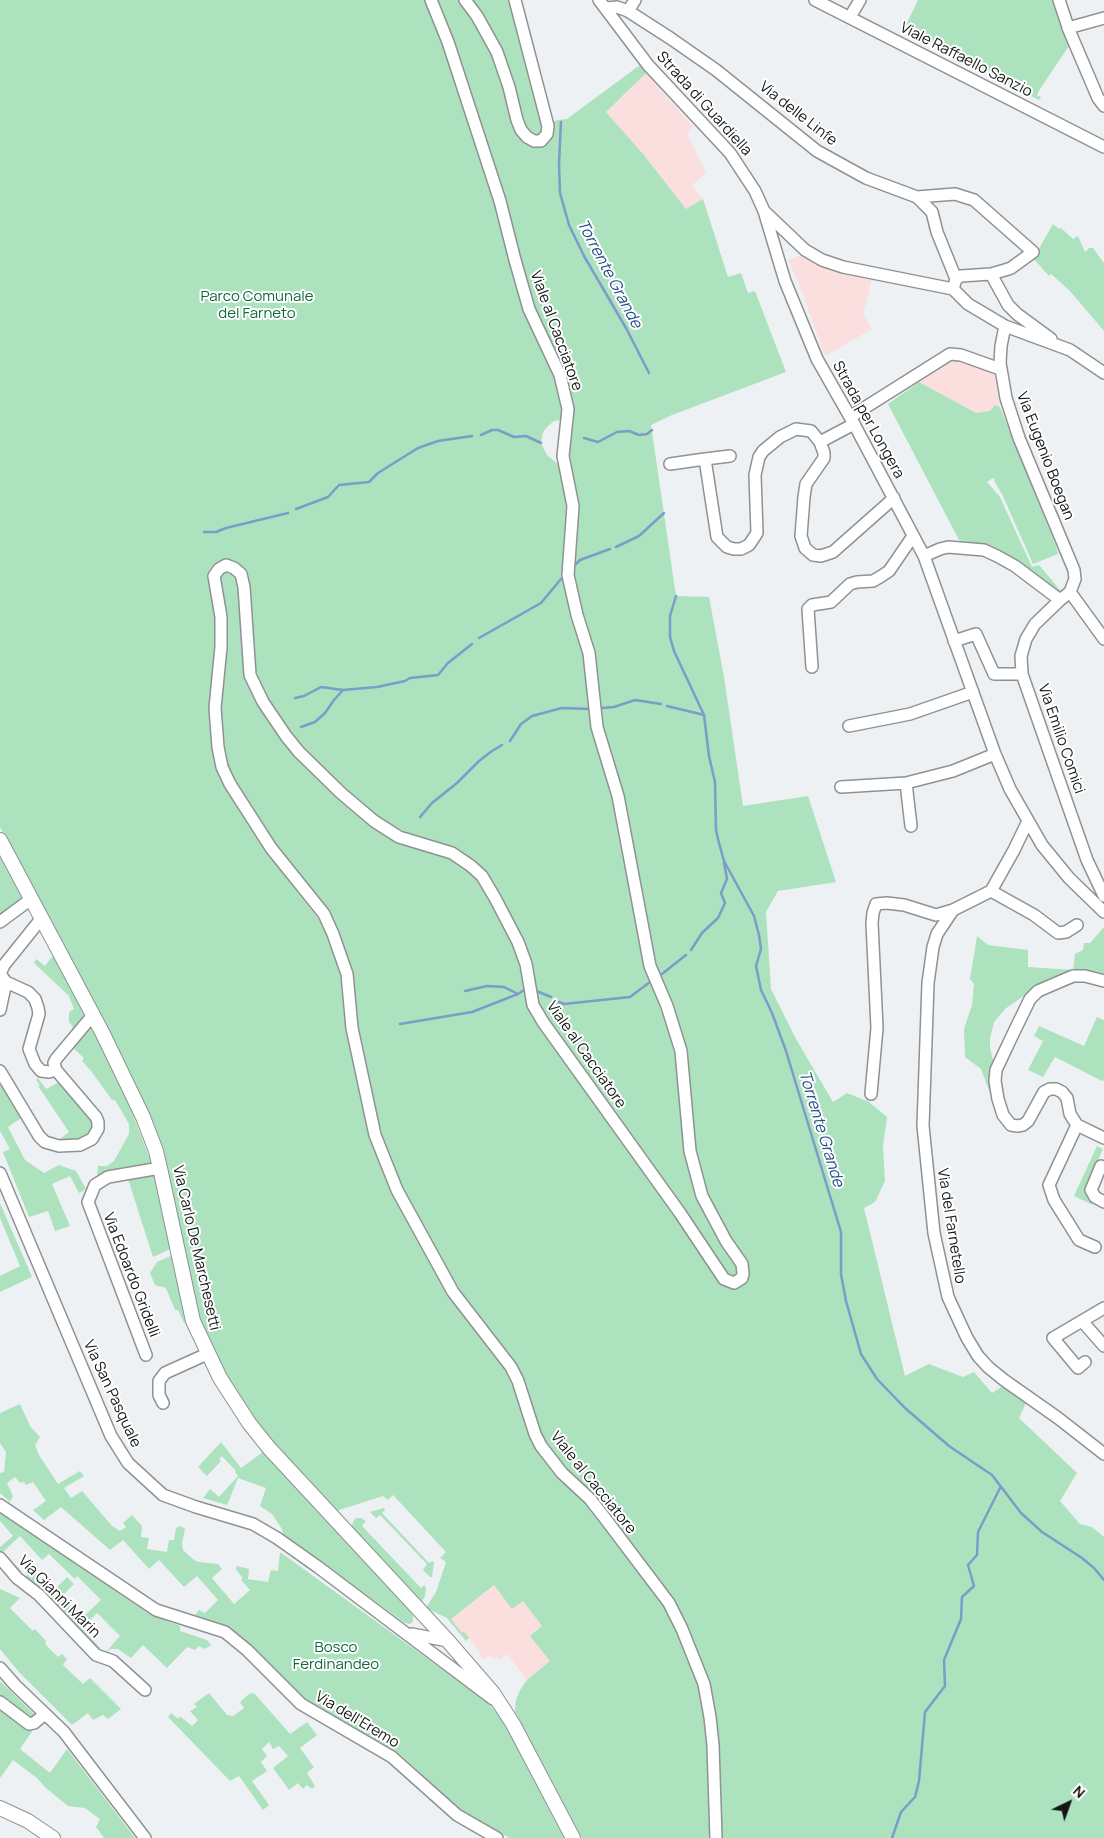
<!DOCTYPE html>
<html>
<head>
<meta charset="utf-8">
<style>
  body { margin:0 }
  #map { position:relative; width:1104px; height:1838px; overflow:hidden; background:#eef1f3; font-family:Manrope,sans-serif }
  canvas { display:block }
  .north { position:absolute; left:1044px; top:1778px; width:50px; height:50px; -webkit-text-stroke:4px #fff; paint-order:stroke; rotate:42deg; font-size:14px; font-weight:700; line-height:20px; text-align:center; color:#141515 }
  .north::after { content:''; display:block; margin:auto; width:18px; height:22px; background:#141515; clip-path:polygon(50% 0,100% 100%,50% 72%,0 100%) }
</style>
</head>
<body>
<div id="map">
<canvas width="1104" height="1838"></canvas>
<div class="north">N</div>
</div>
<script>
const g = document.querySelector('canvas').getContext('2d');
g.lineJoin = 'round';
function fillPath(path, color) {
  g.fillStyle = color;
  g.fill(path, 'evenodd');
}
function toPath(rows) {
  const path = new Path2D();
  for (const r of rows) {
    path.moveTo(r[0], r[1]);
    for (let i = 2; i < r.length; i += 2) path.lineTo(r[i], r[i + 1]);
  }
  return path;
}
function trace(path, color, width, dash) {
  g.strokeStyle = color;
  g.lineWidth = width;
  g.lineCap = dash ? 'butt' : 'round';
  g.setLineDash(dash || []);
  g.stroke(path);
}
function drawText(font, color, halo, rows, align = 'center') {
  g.font = font + ' Manrope,sans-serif';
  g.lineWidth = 4;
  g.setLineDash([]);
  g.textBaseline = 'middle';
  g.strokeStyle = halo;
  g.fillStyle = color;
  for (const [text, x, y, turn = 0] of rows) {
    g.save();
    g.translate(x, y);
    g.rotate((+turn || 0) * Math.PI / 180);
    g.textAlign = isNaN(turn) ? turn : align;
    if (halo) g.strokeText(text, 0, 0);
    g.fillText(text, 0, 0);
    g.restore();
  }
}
const education = toPath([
  [646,73,693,127,687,133,706,173,692,185,703,199,686,209,643,154,606,112],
  [801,255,830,271,872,279,863,313,872,329,825,356,800,286,788,260],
  [953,360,959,360,994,374,1000,407,995,405,990,411,976,413,919,382],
  [494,1585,512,1608,522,1600,542,1626,530,1636,550,1661,527,1680,507,1654,499,1660,496,1657,493,1659,490,1655,485,1659,482,1658,479,1654,480,1652,464,1633,462,1634,451,1619]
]);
const green = toPath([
  [0,0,426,0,444,42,553,370,561,403,561,420,554,421,548,426,543,432,541,443,547,455,560,466,568,512,563,568,585,656,614,798,644,959,673,1043,679,1071,684,1150,737,1264,738,1276,727,1277,568,1045,553,1032,537,1003,534,990,533,964,520,934,502,897,480,867,457,849,413,836,378,817,333,779,288,733,267,699,253,663,248,572,236,562,221,563,212,570,209,578,215,610,216,648,210,693,210,733,215,761,224,786,270,857,323,925,340,974,346,1031,373,1144,388,1185,452,1300,503,1366,514,1390,529,1434,543,1459,596,1515,669,1613,692,1666,704,1708,708,1755,712,1838,582,1838,515,1712,516,1700,520,1690,527,1680,550,1661,530,1636,542,1626,523,1601,512,1609,494,1585,451,1619,462,1633,464,1632,469,1638,466,1641,447,1618,426,1608,436,1592,446,1562,440,1558,446,1552,393,1495,388,1500,383,1496,336,1511,274,1444,243,1405,213,1353,198,1319,125,1067,0,827],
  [436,0,459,0,469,13,494,54,528,143,539,147,549,142,552,135,552,122,558,120,567,119,640,65,646,73,606,112,643,154,686,209,703,199,728,277,741,273,748,293,755,291,786,372,672,415,651,425,676,596,709,597,724,677,743,806,808,796,836,882,778,891,766,912,771,989,796,1039,833,1102,847,1093,869,1102,887,1117,883,1146,885,1181,875,1202,864,1208,905,1376,929,1364,963,1377,974,1372,992,1393,1003,1386,1026,1403,1019,1418,1077,1473,1060,1501,1080,1524,1092,1527,1104,1537,1104,1838,722,1838,719,1738,711,1693,701,1659,685,1621,670,1597,553,1455,539,1430,528,1396,444,1265,398,1181,380,1133,358,1031,341,944,274,846,231,777,223,754,221,720,227,617,220,574,228,570,236,576,240,586,242,634,263,709,371,824,455,860,471,871,485,886,518,957,527,1001,724,1284,733,1290,743,1285,749,1275,748,1265,707,1197,695,1153,687,1055,654,962,640,880,622,795,602,727,574,575,579,512,576,492,568,457,573,409,535,312,521,264,506,203,478,122,448,27],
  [471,0,510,0,544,126,543,132,539,136,531,134,522,122,515,86,502,51],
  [918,0,1052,0,1062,20,1069,46,1040,89,1037,95,1041,97,1039,100,904,29],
  [1053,224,1059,229,1061,228,1073,239,1078,236,1085,252,1089,248,1093,248,1104,263,1104,331,1070,291,1051,274,1049,276,1032,257,1036,254],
  [919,382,976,413,990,411,995,405,1000,407,1056,546,1058,554,1033,564,1002,494,994,481,995,480,993,478,987,482,1000,497,1032,567,1039,565,1060,590,1058,593,987,546,959,540,888,404],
  [0,855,22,895,21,898,0,915],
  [1104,927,1104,974,1086,970,1066,972,1035,988,1005,1009,994,1022,990,1038,990,1047,993,1061,989,1073,990,1093,981,1069,965,1057,964,1029,972,1005,974,984,970,979,977,936,988,945,1028,950,1028,967,1073,970,1075,954,1083,950,1084,943,1090,943],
  [55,956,86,1017,69,1038,68,1036,73,1027,69,1022,69,1012,74,1009,69,996,34,963,36,959,45,966,51,958],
  [1097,1017,1104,1020,1104,1080,1102,1081,1055,1057,1043,1077,1028,1070,1043,1041,1034,1036,1039,1026,1084,1046],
  [91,1025,127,1099,152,1165,97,1178,98,1166,107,1166,114,1161,129,1134,129,1124,115,1100,112,1100,91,1071,82,1061,84,1058,73,1048],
  [38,1078,46,1089,61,1081,93,1120,94,1129,89,1136,69,1143,52,1142,47,1139,51,1136,56,1142,69,1132,38,1086,40,1085,36,1080],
  [0,1081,21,1118,8,1127,25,1160,44,1173,59,1165,76,1171,86,1189,79,1193,70,1176,52,1184,70,1226,55,1231,48,1211,29,1217,3,1152,10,1149,0,1131],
  [1097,1146,1103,1149,1085,1188,1086,1195,1094,1202,1093,1205,1074,1196],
  [154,1174,170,1249,153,1257,128,1179],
  [0,1203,32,1277,0,1292,0,1276,20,1266,0,1218],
  [171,1256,187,1322,184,1323,178,1310,175,1310,166,1288,155,1285,150,1273,157,1262],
  [20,1404,30,1426,40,1437,35,1445,39,1455,58,1484,80,1471,84,1476,64,1488,71,1498,82,1491,112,1526,120,1531,126,1527,123,1523,132,1515,142,1526,141,1537,149,1538,147,1549,167,1552,169,1540,174,1540,176,1528,181,1526,185,1529,182,1543,183,1550,194,1560,199,1562,218,1564,222,1569,212,1578,234,1604,250,1590,241,1580,243,1578,236,1570,237,1566,249,1569,248,1579,268,1582,271,1570,278,1571,280,1552,486,1701,501,1717,564,1838,510,1838,489,1827,461,1810,400,1754,325,1710,307,1701,232,1629,195,1615,199,1610,205,1613,218,1600,197,1576,184,1587,159,1560,149,1569,123,1540,110,1550,61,1507,44,1520,33,1510,46,1501,33,1482,26,1485,24,1482,20,1483,15,1477,7,1483,13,1496,10,1502,0,1493,0,1473,4,1472,6,1452,0,1443,0,1413],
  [221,1442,241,1468,263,1452,409,1609,413,1616,413,1622,409,1624,405,1623,283,1534,282,1529,272,1514,260,1506,266,1488,238,1478,227,1505,203,1498,210,1489,219,1497,238,1476,235,1472,236,1471,222,1456,219,1459,221,1461,207,1476,198,1467],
  [384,1508,385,1510,382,1513,429,1563,433,1561,434,1563,432,1577,430,1577,423,1570,427,1564,380,1515,376,1518,370,1512],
  [0,1512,149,1614,180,1626,180,1631,207,1640,211,1645,205,1649,199,1646,195,1650,187,1647,167,1668,143,1645,131,1658,118,1649,111,1649,106,1652,120,1636,97,1613,82,1628,100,1648,98,1650,24,1578,33,1569,54,1590,67,1577,74,1584,61,1597,82,1618,101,1600,77,1576,75,1579,49,1554,42,1560,20,1536,3,1552,21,1571,18,1574,0,1554,0,1547,13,1536,0,1521],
  [357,1518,361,1518,366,1521,362,1526,421,1588,425,1585,426,1590,425,1596,421,1603,351,1527,354,1520],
  [0,1589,20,1598,10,1608,33,1631,35,1629,46,1641,45,1644,58,1657,62,1654,67,1659,63,1665,83,1684,90,1678,121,1709,108,1719,103,1715,93,1720,88,1713,72,1725,19,1672,0,1649],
  [0,1681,34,1714,31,1717,21,1713,0,1699],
  [209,1693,227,1715,233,1716,244,1708,240,1702,249,1694,254,1693,290,1734,307,1722,317,1735,300,1748,314,1767,307,1773,315,1786,312,1789,307,1785,303,1789,298,1783,289,1790,273,1768,288,1756,279,1746,273,1749,269,1742,262,1749,267,1756,261,1762,267,1771,252,1781,269,1805,263,1810,239,1776,230,1781,168,1717,171,1713,177,1718,181,1717,192,1726,198,1720,190,1711,197,1707,194,1704],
  [0,1708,27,1729,33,1730,20,1749,50,1773,67,1749,135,1838,104,1838,96,1827,100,1819,85,1808,68,1806,46,1788,37,1778,13,1760,0,1778]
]);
const stream = toPath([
  [561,122,559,163,560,193,569,225,584,256,626,328,649,373],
  [481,435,492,430,498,430,514,437,526,436,541,443],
  [584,438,598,442,617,432,629,431,639,435,647,434,652,430],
  [296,509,328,497,339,485,369,482,378,473,418,448,438,441,472,436],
  [204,532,216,532,226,528,288,513],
  [616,547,639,536,664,513],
  [576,564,580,560,610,549],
  [676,596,670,616,670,637,674,651,704,715,709,756,715,782,716,830,719,843,724,861,754,916,759,935,761,949,756,966,761,990,772,1013,786,1051,841,1232,841,1274,846,1301,861,1354,877,1379,905,1408,949,1446,992,1475,1021,1513,1042,1532,1082,1558,1094,1568,1104,1580],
  [479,638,541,603,561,579],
  [295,698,304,696,321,687,343,690,377,687,405,681,410,678,438,675,448,663,472,644],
  [667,706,704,715],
  [602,708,614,707,635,700,661,704],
  [301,727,315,722,325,713,334,700,343,690],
  [510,741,521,724,532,716,562,708,591,709],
  [420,817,432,803,457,783,479,761,492,751,502,745],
  [691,950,702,933,718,918,725,903,721,893,727,879,724,863],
  [662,974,686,955],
  [534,990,551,997],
  [465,991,487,986,504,987,518,994],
  [559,1002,564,1004,630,997,650,982],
  [400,1024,472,1012,518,994,524,990],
  [892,1838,901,1812,915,1797,919,1781,925,1712,945,1686,944,1660,961,1619,962,1597,974,1586,968,1565,977,1555,978,1532,1001,1486]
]);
const minor = toPath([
  [431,0,448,42,500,201,515,260,529,309,560,375,568,409,563,456,573,506,568,575,577,615,589,653,597,727,618,796,650,966,667,1006,681,1051,690,1151,702,1196,726,1241,742,1264,743,1274,742,1278,734,1283,724,1279,680,1213,543,1022,533,1005,526,964,518,942,495,898,482,876,471,866,452,853,399,837,374,821,341,793,299,752,286,736,263,702,250,675,244,587,241,574,234,568,226,565,219,569,214,576,221,617,221,647,215,708,218,747,222,767,230,784,271,848,324,914,333,934,347,974,352,1028,375,1135,397,1190,453,1292,511,1367,518,1381,535,1434,541,1446,562,1473,590,1499,604,1517,669,1603,682,1629,704,1684,710,1717,713,1745,716,1838],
  [465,0,477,16,497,52,509,87,517,120,521,130,527,137,534,141,541,141,547,134,548,126,515,0],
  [599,0,648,65,730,153,755,191,764,211,805,250,822,260,843,267,953,289,968,304,1005,326,1070,350,1104,373],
  [815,0,1104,147],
  [1059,0,1069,30,1098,98,1104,106],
  [606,8,617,7,628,11,670,38,716,70,817,151,866,178,917,197,932,212,937,232,956,279,953,289],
  [628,11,635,0],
  [850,17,860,0],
  [1068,28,1104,18],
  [917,197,955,194,974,200,1033,252,1011,268,1005,270,991,274,961,276,956,279],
  [764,211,785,281,817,359,854,424,924,556,995,754,1010,789,1042,845,1069,878,1104,912],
  [991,274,1008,305,1017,314,1051,339],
  [1005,326,1001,346,1000,363,1006,398,1019,438,1074,570,1075,579,1070,592],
  [850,417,950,354,961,355,1000,369],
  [820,442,854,424],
  [705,459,730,456],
  [670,464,705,459,717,537,727,547,734,549,741,549,749,545,757,533,755,475,759,457,763,451,780,437,796,429,811,431,820,442,824,453,824,458,806,484,804,497,801,536,805,548,813,555,821,556,833,552,894,498],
  [924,556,940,549,948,547,984,550,997,556,1015,566,1060,600,1070,592,1104,639],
  [1060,600,1035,624,1026,639,1021,656,1022,674,1087,860,1104,896],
  [954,641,976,634,994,674,1022,674],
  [812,667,808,609,812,605,831,602,850,584,857,582,873,581,880,577,889,571,913,536],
  [849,726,910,714,973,692],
  [906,783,911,826],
  [841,787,906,783,953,771,995,754],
  [1028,821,1014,850,991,891,953,910,937,934,933,947,928,983,923,1126,934,1233,948,1297,967,1338,978,1356,988,1367,1004,1380,1058,1418,1104,1454],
  [991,891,1034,915,1058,933,1066,932,1077,925],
  [0,922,31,899],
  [0,974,6,982,28,992,35,999,38,1008,39,1014,29,1049,35,1064,41,1071,49,1072,56,1070,54,1063,56,1059,93,1015],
  [0,974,4,965,41,919],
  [1104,981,1085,976,1073,976,1038,991,1030,999,1013,1034,996,1070,995,1081,998,1099,1003,1115,1011,1125,1017,1126,1023,1125,1028,1121,1044,1092,1050,1089,1056,1089,1062,1092,1067,1098,1070,1114,1077,1125,1104,1138],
  [0,1010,6,982],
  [0,1071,39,1136,45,1142,59,1146,80,1145,92,1139,98,1129,98,1122,96,1117,56,1070],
  [871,1094,877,1028,872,923,873,913,876,904,887,903,904,905,936,915,953,910],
  [1077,1125,1049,1185,1054,1200,1079,1240,1095,1247],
  [1101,1166,1091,1190,1095,1197,1104,1202],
  [0,1173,111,1436,128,1463,163,1495,196,1507,253,1524,277,1538,318,1567,493,1699],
  [1082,1321,1104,1346],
  [146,1355,88,1202,95,1185,108,1177,160,1168],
  [1085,1362,1078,1368,1053,1338,1104,1308],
  [163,1403,159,1395,159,1381,165,1373,207,1354],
  [0,1505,156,1610,225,1632,247,1650,301,1704,392,1757,457,1815,497,1838],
  [0,1558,17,1578,39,1595,96,1655,113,1661,145,1690],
  [412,1634,448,1641],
  [0,1668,15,1685,64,1732,145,1838],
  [0,1702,29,1724,34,1723,45,1714]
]);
const major = toPath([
  [0,840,103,1034,143,1117,156,1151,160,1168,193,1321,220,1378,249,1423,269,1448,448,1641,493,1693,513,1724,573,1838],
  [0,1808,28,1821,53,1838]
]);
const streetNames = [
  ["Viale Raffaello Sanzio",966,60,27],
  ["Strada di Guardiella",704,104,48],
  ["Via delle Linfe",798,114,38],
  ["Viale al Cacciatore",556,331,70],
  ["Strada per Longera",868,420,61],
  ["Via Eugenio Boegan",1045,456,69],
  ["Via Emilio Comici",1061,739,71],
  ["Viale al Cacciatore",586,1055,55],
  ["Via del Farnetello",951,1226,81],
  ["Via Carlo De Marchesetti",196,1248,77],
  ["Via Edoardo Gridelli",131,1275,69],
  ["Via San Pasquale",112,1394,65],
  ["Viale al Cacciatore",593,1483,51],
  ["Via Gianni Marin",59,1597,45],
  ["Via dell'Eremo",357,1720,31]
];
const parkNames = [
  ["Parco Comunale",257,297],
  ["del Farneto",257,314],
  ["Bosco",336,1648],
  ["Ferdinandeo",336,1665]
];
const waterNames = [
  ["Torrente Grande",609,274,62],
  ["Torrente Grande",821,1129,73]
];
fillPath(education, '#fadfde');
fillPath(green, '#ace2be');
trace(stream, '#7c9cc9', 2.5);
trace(minor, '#8f9193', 14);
trace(major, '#8f9193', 16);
trace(minor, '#fff', 11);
trace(major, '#fff', 14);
drawText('15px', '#141515', '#fff', streetNames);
drawText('15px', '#11683c', '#fff', parkNames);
drawText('italic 16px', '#27508a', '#fff', waterNames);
</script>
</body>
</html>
